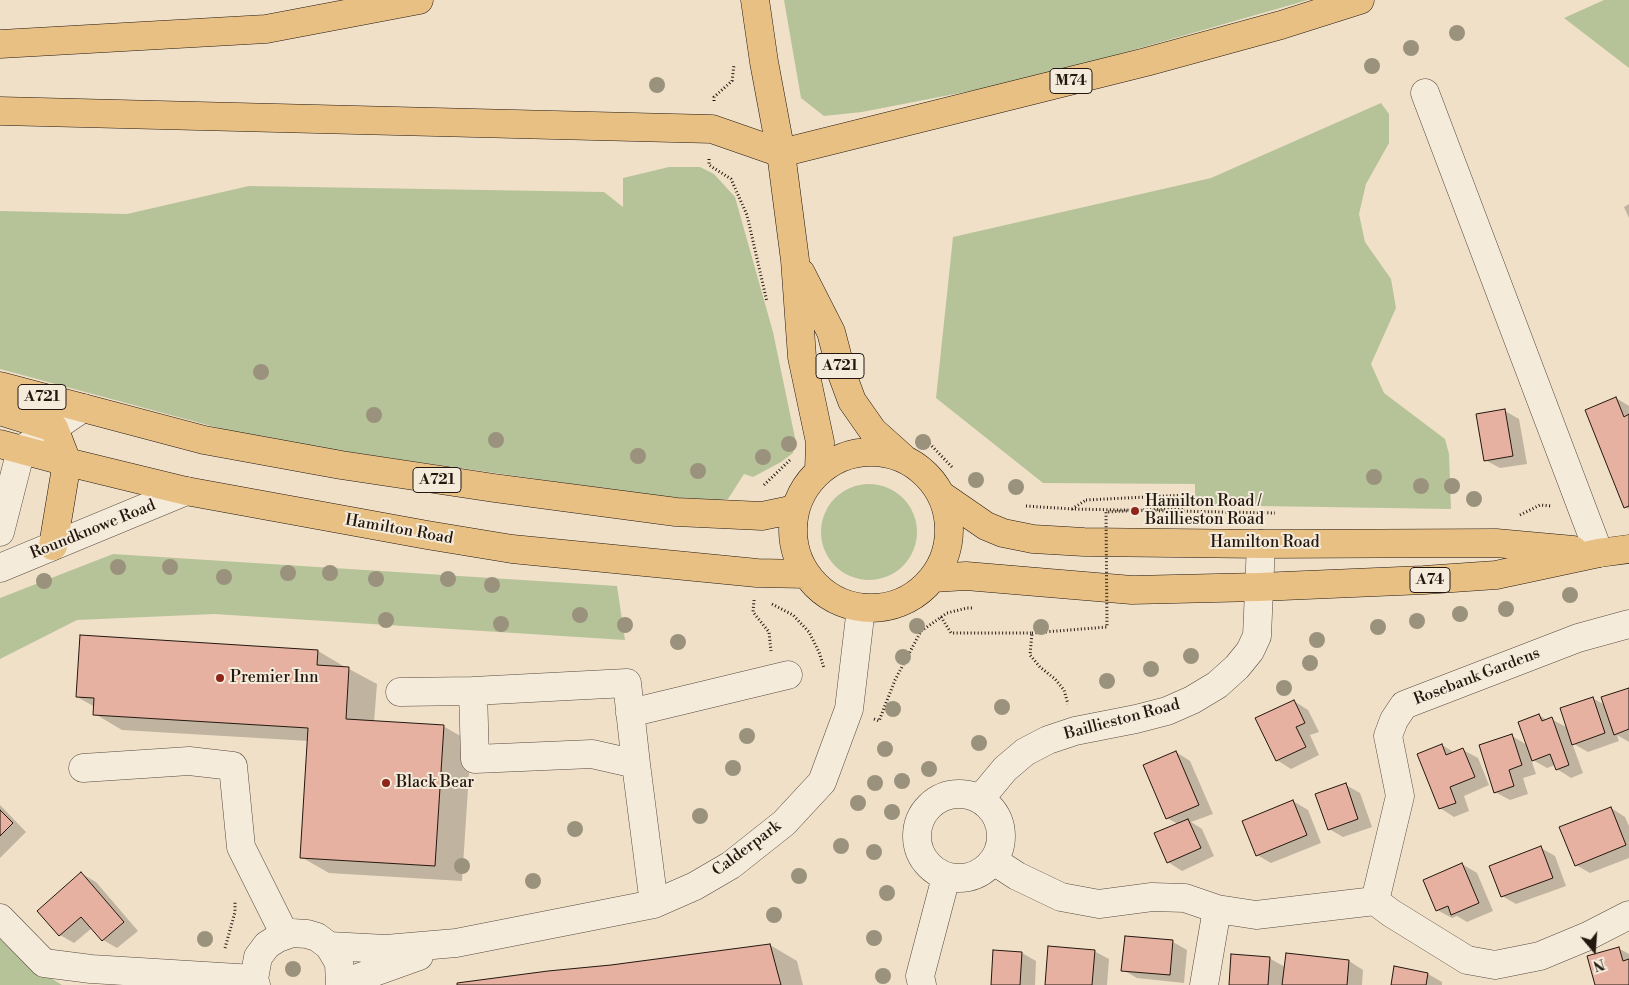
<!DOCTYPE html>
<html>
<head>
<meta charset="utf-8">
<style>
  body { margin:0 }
  #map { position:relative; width:1629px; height:985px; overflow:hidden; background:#f0e0c8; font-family:"Libre Bodoni",serif }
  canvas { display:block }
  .north { position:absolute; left:1569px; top:925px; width:50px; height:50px; -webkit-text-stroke:4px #f5ebdb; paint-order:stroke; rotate:162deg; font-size:14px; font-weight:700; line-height:20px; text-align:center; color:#23170f }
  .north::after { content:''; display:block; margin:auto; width:18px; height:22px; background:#23170f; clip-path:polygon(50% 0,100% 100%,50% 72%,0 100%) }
</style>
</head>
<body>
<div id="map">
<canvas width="1629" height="985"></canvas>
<div class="north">N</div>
</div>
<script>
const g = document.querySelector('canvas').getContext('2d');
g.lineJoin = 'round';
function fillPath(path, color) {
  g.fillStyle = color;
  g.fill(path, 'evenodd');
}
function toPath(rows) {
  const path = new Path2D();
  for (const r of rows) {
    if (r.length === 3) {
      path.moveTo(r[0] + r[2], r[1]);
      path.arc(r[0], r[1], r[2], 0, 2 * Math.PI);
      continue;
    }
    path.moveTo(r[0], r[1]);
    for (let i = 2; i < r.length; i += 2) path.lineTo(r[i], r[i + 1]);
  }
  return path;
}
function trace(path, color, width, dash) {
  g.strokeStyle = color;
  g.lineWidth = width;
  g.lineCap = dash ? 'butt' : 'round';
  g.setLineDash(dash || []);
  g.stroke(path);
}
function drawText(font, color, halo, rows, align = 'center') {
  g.font = font + ' "Libre Bodoni",serif';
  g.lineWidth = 4;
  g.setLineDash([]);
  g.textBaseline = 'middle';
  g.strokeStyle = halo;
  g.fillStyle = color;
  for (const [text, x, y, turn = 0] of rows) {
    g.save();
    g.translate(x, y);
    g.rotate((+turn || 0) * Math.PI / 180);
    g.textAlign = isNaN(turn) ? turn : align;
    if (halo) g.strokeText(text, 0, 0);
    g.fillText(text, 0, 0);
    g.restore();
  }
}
const green = toPath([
  [784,0,1308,0,1032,79,862,112,824,116,801,98],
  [1604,0,1629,0,1629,68,1564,18],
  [1381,103,1389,114,1389,143,1366,184,1359,214,1365,242,1391,279,1396,308,1371,364,1384,393,1445,439,1449,454,1451,509,1195,505,1195,484,1043,483,936,398,953,237,1211,178],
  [669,167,700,167,714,174,735,197,773,332,795,438,793,453,781,462,753,477,744,474,728,499,699,502,263,440,0,369,0,211,127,214,249,186,604,192,623,207,623,178],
  [869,532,48],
  [113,554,617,586,625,640,214,614,77,620,0,659,0,598],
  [0,934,27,963,62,985,0,985]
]);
const shadow = toPath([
  [1629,204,1629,218,1624,207],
  [1616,398,1629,406,1629,509,1625,507],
  [1505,411,1519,419,1527,464,1500,468,1485,460],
  [318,651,345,667,345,668,349,669,377,684,374,722,443,726,471,742,462,881,329,873,301,857,309,741,122,730,95,714,95,707,77,697],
  [1629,689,1629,742,1617,735,1619,741,1588,752,1572,743,1583,773,1571,778,1557,769,1555,765,1547,768,1531,759,1536,774,1523,778,1528,794,1510,800,1495,792,1512,736,1527,745,1539,715,1547,720,1551,719,1568,728,1592,698,1605,705],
  [1294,701,1308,710,1319,732,1310,735,1319,755,1291,769,1277,760],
  [1442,745,1455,753,1463,750,1478,758,1489,785,1464,796,1469,811,1454,817,1440,808],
  [1176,752,1190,761,1213,814,1191,822,1202,829,1214,856,1182,871,1168,862,1178,824,1167,818],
  [1346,785,1360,793,1372,827,1343,837,1329,829],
  [1293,801,1308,810,1321,843,1271,863,1257,855],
  [0,805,26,832,0,858],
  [1611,808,1625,817,1629,826,1629,858,1590,873,1576,865],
  [1541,848,1555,856,1566,886,1516,904,1502,896],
  [1462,864,1477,873,1493,911,1467,922,1457,916,1452,918,1437,910],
  [82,874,96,882,138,931,117,948,103,940,92,928,74,943,60,935],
  [1173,942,1187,950,1184,983,1137,978,1123,970],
  [770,945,797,961,803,985,458,985],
  [1618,948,1629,954,1629,985,1597,985],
  [1094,951,1109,959,1107,985,1047,985],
  [1022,953,1036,961,1035,985,992,985],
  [1269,958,1285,967,1349,961,1363,970,1362,985,1230,985],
  [1428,974,1442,982,1442,985,1392,985]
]);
const building = toPath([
  [1616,397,1624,417,1629,414,1629,506,1624,508,1585,410,1616,397],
  [1505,409,1513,456,1484,461,1476,414,1505,409],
  [80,635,318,650,317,665,349,667,346,719,444,725,435,866,300,858,308,728,93,715,94,698,76,697,80,635],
  [1629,688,1629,729,1614,735,1601,697,1629,688],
  [1593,697,1605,733,1572,745,1560,708,1593,697],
  [1294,700,1305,723,1296,727,1306,747,1276,761,1255,718,1294,700],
  [1539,714,1542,721,1552,717,1569,765,1556,770,1550,754,1532,761,1518,722,1539,714],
  [1512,734,1522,765,1509,770,1514,786,1494,793,1479,745,1512,734],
  [1442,744,1446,755,1463,748,1475,777,1450,787,1456,803,1439,809,1417,754,1442,744],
  [1176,751,1199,805,1166,819,1143,765,1176,751],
  [1346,783,1358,819,1328,830,1315,794,1346,783],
  [1293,800,1307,835,1256,856,1242,821,1293,800],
  [1611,807,1626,845,1575,866,1559,827,1611,807],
  [0,810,13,823,0,836,0,810],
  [1188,819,1201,848,1167,863,1154,833,1188,819],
  [1541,846,1553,878,1501,897,1489,866,1541,846],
  [1462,863,1479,903,1451,915,1448,906,1436,911,1423,880,1462,863],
  [81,872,124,922,102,941,81,917,59,936,37,911,81,872],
  [1125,936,1173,940,1170,975,1121,971,1125,936],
  [770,944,781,985,457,985,457,983,548,971,611,965,770,944],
  [1048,946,1095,950,1092,985,1045,985,1048,946],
  [1619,947,1623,961,1629,959,1629,985,1595,985,1587,956,1619,947],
  [993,950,1022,952,1020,985,991,985,993,950],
  [1286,953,1349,960,1347,985,1282,985,1286,953],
  [1231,954,1270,957,1268,985,1229,985,1231,954],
  [1394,966,1428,973,1426,985,1391,985,1394,966]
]);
const path = toPath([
  [714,101,714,97,732,81,734,65],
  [709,159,709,165,731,179,747,215,767,302],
  [927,441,952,467],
  [764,485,790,460],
  [1026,506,1072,509,1275,513],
  [1072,509,1086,500],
  [1520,515,1540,505,1551,506],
  [754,600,753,612,769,632,771,651],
  [772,604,793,615,809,632,819,652,824,668],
  [941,617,951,633,1032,633,1030,655,1040,667,1055,679,1064,690,1068,704],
  [874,719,879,721,895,680,921,631,947,613,967,608,972,608],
  [225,948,235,912,235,901]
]);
const minor = toPath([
  [1425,93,1599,553],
  [0,532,21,450,83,408],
  [0,568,186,491],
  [400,692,473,691],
  [630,713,788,675],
  [636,764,627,683,473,691,475,759,592,754,636,764,654,904],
  [83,768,189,761,233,766,241,847,285,935],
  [959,836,42],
  [980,799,1005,769,1025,752,1048,740,1075,731,1136,719,1167,711,1192,700,1217,685,1237,667,1250,651,1257,636,1261,544],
  [994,861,1017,876,1061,897,1099,904,1152,897,1185,898,1217,909,1256,915,1375,901,1391,913,1467,960,1495,965,1540,956,1588,936,1629,915],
  [1375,901,1400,796,1388,736,1394,720,1404,705,1578,638,1629,624],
  [0,918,44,963,91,969,254,979],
  [329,946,386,949,456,943,654,904,695,886,731,865,784,823,822,782,849,709,861,608],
  [341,984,419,956],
  [256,985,254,979,258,957,267,945,278,938,292,933,307,934,317,937,329,946,339,963,340,985],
  [922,985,920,976,946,877],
  [1204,985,1217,909]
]);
const major = toPath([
  [755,0,764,62,781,153,795,260,802,357,820,442,819,470],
  [801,273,831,332,842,374,852,401,873,431,902,457],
  [0,386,204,440,341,465,494,488,676,512,762,516,786,511,794,508],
  [0,411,54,428,67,462,53,546],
  [0,444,67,462,186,491,427,535,512,549,757,573,806,574],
  [871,530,78],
  [941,495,986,526,1003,533,1033,539,1084,542,1261,544,1496,543,1573,550],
  [933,578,966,576,1132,590,1259,587,1424,580,1496,575,1599,553,1629,549]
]);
const highway = toPath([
  [0,44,266,29,419,0],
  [0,111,712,129,781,153,1146,62,1281,25,1360,0]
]);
const pathBridge = toPath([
  [1032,633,1107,627,1106,512,1185,508,1186,495,1086,500]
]);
const trees = [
  [1457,33],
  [1411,48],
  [1372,66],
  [657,85],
  [261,372],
  [374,415],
  [496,440],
  [923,442],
  [789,444],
  [638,456],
  [763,457],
  [698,471],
  [1374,477],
  [976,480],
  [1421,486],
  [1452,486],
  [1016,487],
  [1474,499],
  [118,567],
  [170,567],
  [288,573],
  [330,573],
  [224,577],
  [376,579],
  [448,579],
  [44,581],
  [492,585],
  [1570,595],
  [1506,609],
  [1460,614],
  [580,615],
  [386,620],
  [1417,621],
  [501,624],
  [625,625],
  [917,626],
  [1041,627],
  [1378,627],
  [1317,640],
  [678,642],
  [1191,656],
  [903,657],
  [1310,663],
  [1151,669],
  [1107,681],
  [1284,688],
  [1002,707],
  [893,709],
  [747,736],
  [979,743],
  [885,749],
  [733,768],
  [929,769],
  [902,781],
  [875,783],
  [858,803],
  [892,812],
  [700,816],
  [575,829],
  [841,846],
  [874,852],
  [462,866],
  [799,876],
  [533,881],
  [887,893],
  [774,915],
  [874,938],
  [205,939],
  [293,969],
  [883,976]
];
const markers = [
  [1135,511,5,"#8f2418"],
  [220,678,5,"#8f2418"],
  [386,783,5,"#8f2418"]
];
const shields = [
  [1071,81,42],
  [840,366,48],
  [42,397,48],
  [437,480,48],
  [1430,580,40]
];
const shieldNames = [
  ["M74",1071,81],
  ["A721",840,366],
  ["A721",42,397],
  ["A721",437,480],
  ["A74",1430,580]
];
const poiNames = [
  ["Hamilton Road /",1145,502],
  ["Baillieston Road",1145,520],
  ["Premier Inn",230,678],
  ["Black Bear",396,783]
];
const streetNames = [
  ["Roundknowe Road",93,530,-22],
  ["Hamilton Road",399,530,10],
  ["Hamilton Road",1265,543],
  ["Rosebank Gardens",1477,677,-21],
  ["Baillieston Road",1122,720,-15],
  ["Calderpark",747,849,-37]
];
fillPath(green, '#b6c399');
fillPath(shadow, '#0003');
fillPath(building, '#e6b1a0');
trace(building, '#23170f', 1);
trace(minor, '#56493d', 29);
trace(major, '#23170f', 29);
trace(highway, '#23170f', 29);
trace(path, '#23170f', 3, [1, 2.5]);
trace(minor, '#f5ebdb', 28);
trace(major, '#e8c084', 28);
trace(highway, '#e8c084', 28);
trace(pathBridge, '#23170f', 3, [1, 2.5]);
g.fillStyle = '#9b927d';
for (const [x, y] of trees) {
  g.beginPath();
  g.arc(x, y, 8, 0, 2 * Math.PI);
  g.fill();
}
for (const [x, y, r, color] of markers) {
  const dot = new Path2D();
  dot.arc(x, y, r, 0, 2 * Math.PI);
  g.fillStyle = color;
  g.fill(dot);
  trace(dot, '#f5ebdb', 2);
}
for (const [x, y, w] of shields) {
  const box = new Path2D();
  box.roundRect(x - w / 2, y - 12.5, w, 25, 4);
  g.fillStyle = '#f5ebdb';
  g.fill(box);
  trace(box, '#23170f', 1);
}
drawText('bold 15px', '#23170f', null, shieldNames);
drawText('16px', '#23170f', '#f5ebdb', poiNames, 'left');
drawText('16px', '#23170f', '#f5ebdb', streetNames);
</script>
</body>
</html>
